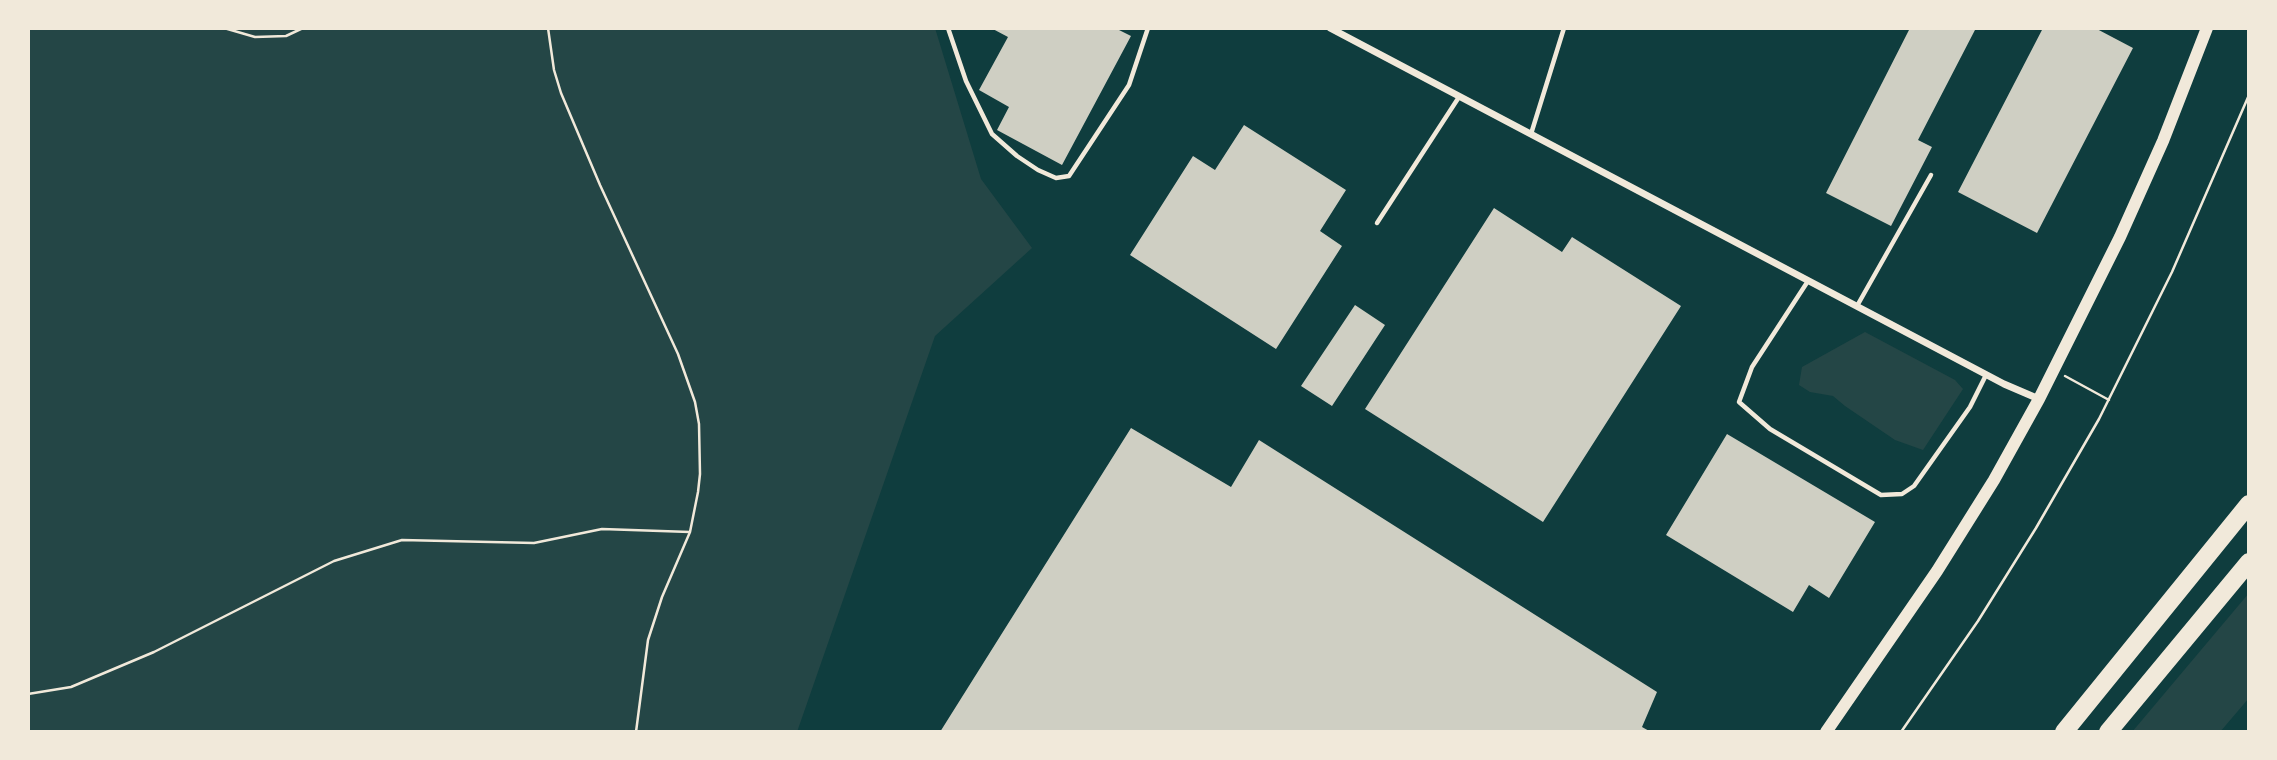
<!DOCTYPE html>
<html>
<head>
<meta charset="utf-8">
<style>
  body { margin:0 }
  #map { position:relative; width:2277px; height:760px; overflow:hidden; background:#0f3d3e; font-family:"PT Sans Narrow",sans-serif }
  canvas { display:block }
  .frame { position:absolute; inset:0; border:30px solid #f1e9da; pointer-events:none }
</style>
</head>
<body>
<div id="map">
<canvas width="2277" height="760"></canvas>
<div class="frame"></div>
</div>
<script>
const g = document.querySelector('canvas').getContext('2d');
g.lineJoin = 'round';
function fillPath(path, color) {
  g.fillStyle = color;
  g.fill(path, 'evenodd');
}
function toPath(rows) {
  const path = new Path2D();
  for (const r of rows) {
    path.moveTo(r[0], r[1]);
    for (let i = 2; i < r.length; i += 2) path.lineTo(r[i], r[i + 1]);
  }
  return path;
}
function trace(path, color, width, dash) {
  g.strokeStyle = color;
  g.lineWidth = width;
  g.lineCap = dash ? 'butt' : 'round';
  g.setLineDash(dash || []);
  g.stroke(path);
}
const green = toPath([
  [28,28,935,28,981,179,1032,248,935,336,797,732,28,732],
  [1865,332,1955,380,1963,389,1923,450,1895,440,1845,406,1833,396,1810,392,1799,385,1802,367],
  [2249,593,2249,698,2220,732,2132,732]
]);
const building = toPath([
  [991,28,1115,28,1131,36,1062,165,997,130,1009,107,979,90,1008,37],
  [1910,28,1976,28,1918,140,1932,147,1891,226,1826,193],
  [2043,28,2095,28,2133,48,2037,233,1958,192],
  [1244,125,1346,190,1320,231,1342,246,1276,349,1130,255,1193,156,1215,170],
  [1494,208,1562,252,1572,237,1681,306,1543,522,1365,409],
  [1355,305,1385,325,1332,406,1301,386],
  [1131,428,1231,487,1259,440,1657,692,1642,727,1651,732,940,732],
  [1727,434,1875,522,1829,598,1809,585,1793,612,1666,535]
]);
const path = toPath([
  [224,28,255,37,286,36,303,28],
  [548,28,554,70,561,93,600,185,678,354,695,402,699,424,700,474,698,492,690,532,662,597,648,640,636,732],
  [2065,376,2109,400],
  [28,694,71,687,154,652,334,561,402,540,534,543,602,529,690,532],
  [1901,732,1978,621,2036,528,2099,419,2172,272,2249,95]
]);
const service = toPath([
  [948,28,966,81,992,134,1017,156,1038,170,1056,178,1069,176,1129,85,1148,28],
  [1531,134,1564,28],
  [1377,223,1459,97],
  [1808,281,1752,367,1739,402,1770,429,1881,495,1902,494,1914,486,1970,407,1986,375],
  [1857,306,1931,175]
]);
const minor = toPath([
  [1330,28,2004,384,2039,399]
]);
const tertiary = toPath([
  [1826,732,1937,571,1994,480,2039,399,2120,237,2163,141,2207,28]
]);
const motorway = toPath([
  [2064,732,2249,504],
  [2108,732,2249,562]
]);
fillPath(green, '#244646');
fillPath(building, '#cfcfc3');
trace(path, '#f1e9da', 2.5);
trace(service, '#f1e9da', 4.5);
trace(minor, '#f1e9da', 7);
trace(tertiary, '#f1e9da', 12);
trace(motorway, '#f1e9da', 18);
</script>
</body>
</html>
